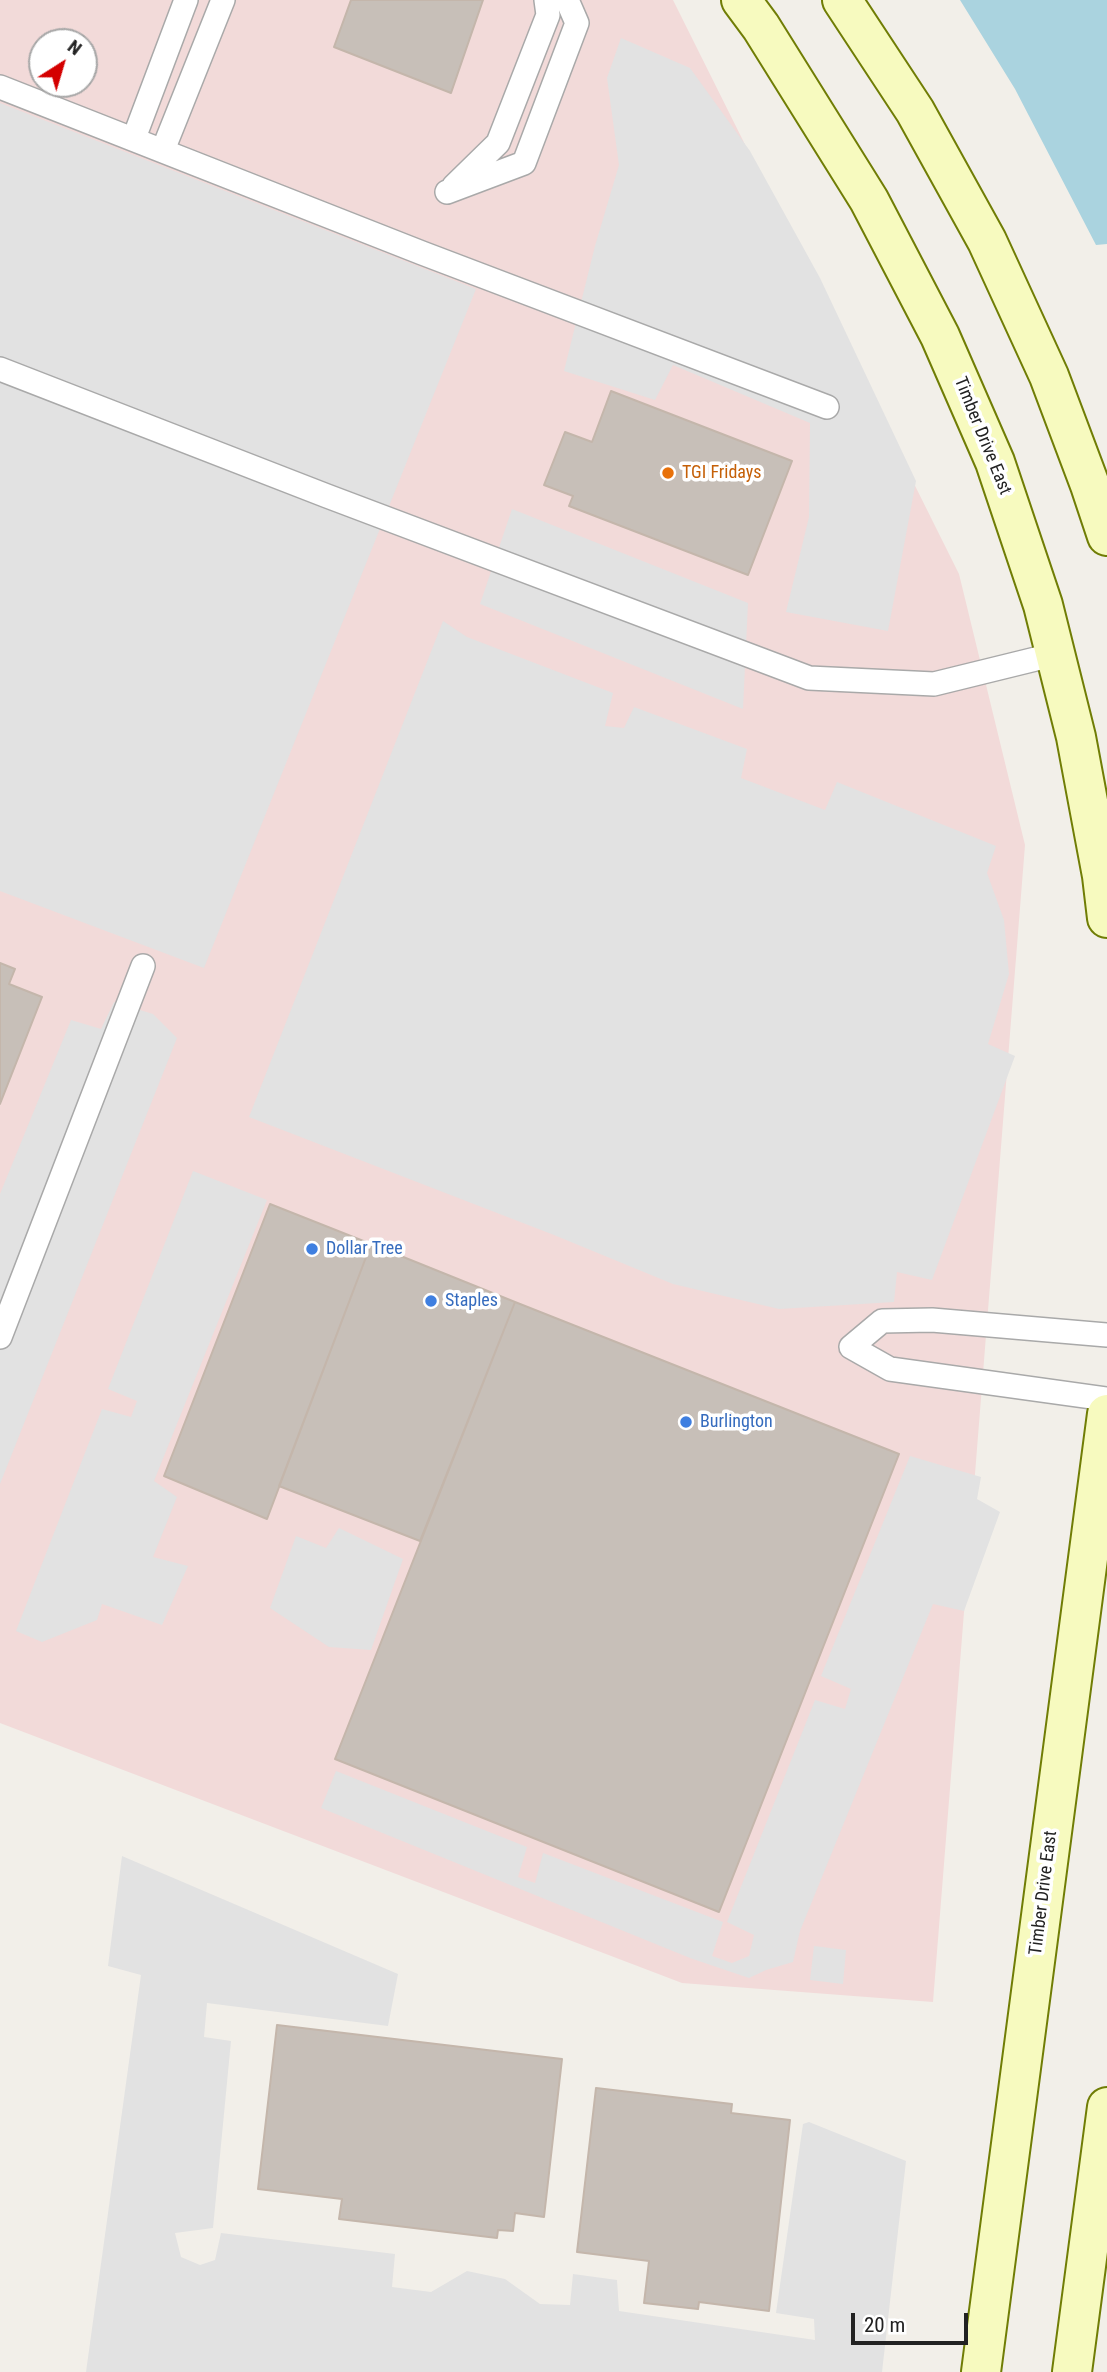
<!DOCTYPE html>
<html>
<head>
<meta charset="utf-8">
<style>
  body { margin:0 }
  #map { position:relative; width:1107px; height:2372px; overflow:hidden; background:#f2efe9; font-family:"Roboto Condensed",sans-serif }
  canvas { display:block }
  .north { position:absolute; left:28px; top:28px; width:70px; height:70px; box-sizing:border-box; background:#fff; border:2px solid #a7a7a7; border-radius:50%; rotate:37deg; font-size:19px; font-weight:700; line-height:28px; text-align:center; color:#222 }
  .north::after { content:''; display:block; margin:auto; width:24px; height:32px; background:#d40000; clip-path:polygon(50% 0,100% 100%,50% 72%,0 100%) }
  .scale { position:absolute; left:851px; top:2313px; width:117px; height:32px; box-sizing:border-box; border:4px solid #222; border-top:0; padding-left:9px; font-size:21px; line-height:24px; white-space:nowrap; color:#222; -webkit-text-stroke:5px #fff; paint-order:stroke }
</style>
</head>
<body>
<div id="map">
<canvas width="1107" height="2372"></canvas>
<div class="north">N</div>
<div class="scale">20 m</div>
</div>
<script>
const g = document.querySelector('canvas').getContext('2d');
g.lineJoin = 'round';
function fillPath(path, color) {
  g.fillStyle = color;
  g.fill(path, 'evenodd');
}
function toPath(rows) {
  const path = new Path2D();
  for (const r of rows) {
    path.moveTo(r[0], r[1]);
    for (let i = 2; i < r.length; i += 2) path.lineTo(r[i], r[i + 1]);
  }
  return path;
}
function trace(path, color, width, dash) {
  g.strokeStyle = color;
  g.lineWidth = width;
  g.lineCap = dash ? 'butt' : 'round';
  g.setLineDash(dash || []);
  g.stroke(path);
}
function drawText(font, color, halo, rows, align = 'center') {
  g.font = font + ' "Roboto Condensed",sans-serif';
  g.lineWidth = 7;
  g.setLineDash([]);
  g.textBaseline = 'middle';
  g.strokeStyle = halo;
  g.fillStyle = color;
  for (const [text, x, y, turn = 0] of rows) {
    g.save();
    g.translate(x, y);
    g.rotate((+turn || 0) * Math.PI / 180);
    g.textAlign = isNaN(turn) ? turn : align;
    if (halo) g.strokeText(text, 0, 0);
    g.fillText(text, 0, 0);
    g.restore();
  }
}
const commercial = toPath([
  [0,0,673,0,959,574,1025,845,933,2002,682,1983,0,1723],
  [42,42,84,42,84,84,42,84]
]);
const parking = toPath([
  [621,38,690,68,750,151,820,278,916,481,888,631,786,612,809,517,810,423,673,365,655,400,564,371,595,246,619,165,607,78],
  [0,103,476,289,204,968,0,891],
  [512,509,748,603,743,709,480,604],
  [443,621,467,637,613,693,605,726,624,728,634,707,747,749,741,778,825,810,837,782,996,846,987,873,1004,920,1009,974,988,1044,1015,1056,932,1280,897,1272,894,1302,779,1309,673,1284,554,1235,249,1117],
  [114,1002,153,1014,177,1038,0,1484,0,1194,71,1020,101,1029],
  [193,1171,267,1200,154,1481,177,1497,153,1557,188,1566,162,1625,102,1604,97,1620,42,1642,16,1631,102,1409,131,1417,137,1401,108,1389],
  [910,1456,981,1477,977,1499,1000,1512,964,1611,933,1604,800,1931,793,1962,766,1970,749,1978,690,1958,321,1808,336,1771,527,1847,518,1877,535,1883,543,1853,723,1922,712,1956,732,1963,749,1956,754,1935,727,1922,815,1700,845,1709,851,1689,821,1676],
  [339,1528,403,1559,371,1650,329,1647,270,1608,296,1536,326,1548],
  [122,1856,398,1974,388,2026,207,2003,204,2037,231,2041,213,2228,175,2233,181,2257,200,2265,215,2260,221,2233,395,2254,392,2287,431,2292,467,2271,505,2279,540,2304,570,2305,573,2274,617,2280,619,2311,815,2340,814,2319,776,2313,803,2124,809,2122,906,2161,882,2372,86,2372,141,1975,108,1966],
  [814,1946,846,1950,843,1984,810,1980]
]);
const water = toPath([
  [960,0,1107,0,1107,244,1096,245,1015,89]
]);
const building = toPath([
  [351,0,483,0,451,93,334,47,351,0],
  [611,391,792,461,748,575,569,506,573,496,544,485,565,432,592,442,611,391],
  [0,963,15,969,9,984,42,997,0,1104,0,963],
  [270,1204,371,1244,267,1519,164,1476,270,1204],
  [371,1244,515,1302,420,1541,279,1486,371,1244],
  [515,1302,899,1454,719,1912,335,1759,515,1302],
  [277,2025,562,2059,544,2217,515,2213,513,2231,498,2230,497,2238,339,2219,342,2199,258,2189,277,2025],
  [596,2088,732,2104,731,2113,790,2120,769,2311,699,2302,698,2309,644,2303,649,2261,577,2252,596,2088]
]);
const lane = toPath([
  [0,87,422,253,827,407],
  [134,138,186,0],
  [163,150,223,0],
  [454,186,498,143,548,15,546,0],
  [447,192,524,163,577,23,567,0],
  [0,369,327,496,809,678,934,684,1056,654],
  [1107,1335,932,1320,882,1321,851,1347,890,1369,1107,1399],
  [0,1337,143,966]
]);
const secondary = toPath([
  [741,0,761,27,869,200,940,336,995,462,1043,605,1076,737,1102,876,1107,918],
  [842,0,915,111,987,241,1049,376,1090,485,1107,536],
  [981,2372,1107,1414],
  [1072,2372,1107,2107]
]);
const markers = [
  [668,473,7,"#e8710a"],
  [312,1249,7,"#3f7fe0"],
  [431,1301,7,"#3f7fe0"],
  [686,1422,7,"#3f7fe0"]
];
const streetNames = [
  ["Timber Drive East",982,436,68],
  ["Timber Drive East",1044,1893,-83]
];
const foodNames = [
  ["TGI Fridays",682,473]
];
const shopNames = [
  ["Dollar Tree",326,1249],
  ["Staples",445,1301],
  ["Burlington",700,1422]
];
fillPath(commercial, '#f2dad9');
fillPath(parking, '#e2e2e2');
fillPath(water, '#aad3df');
fillPath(building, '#c7bfb8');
trace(building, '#c4b6ab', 2);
trace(lane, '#a9a9a9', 26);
trace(secondary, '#707d05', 42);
trace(lane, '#fff', 23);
trace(secondary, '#f7fabf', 38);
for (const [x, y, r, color] of markers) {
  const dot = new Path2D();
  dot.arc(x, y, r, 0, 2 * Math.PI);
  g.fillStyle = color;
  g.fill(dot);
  trace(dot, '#fff', 2.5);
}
drawText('18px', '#222', '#fff', streetNames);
drawText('18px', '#c56008', '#fff', foodNames, 'left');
drawText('18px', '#366cbe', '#fff', shopNames, 'left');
</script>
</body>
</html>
